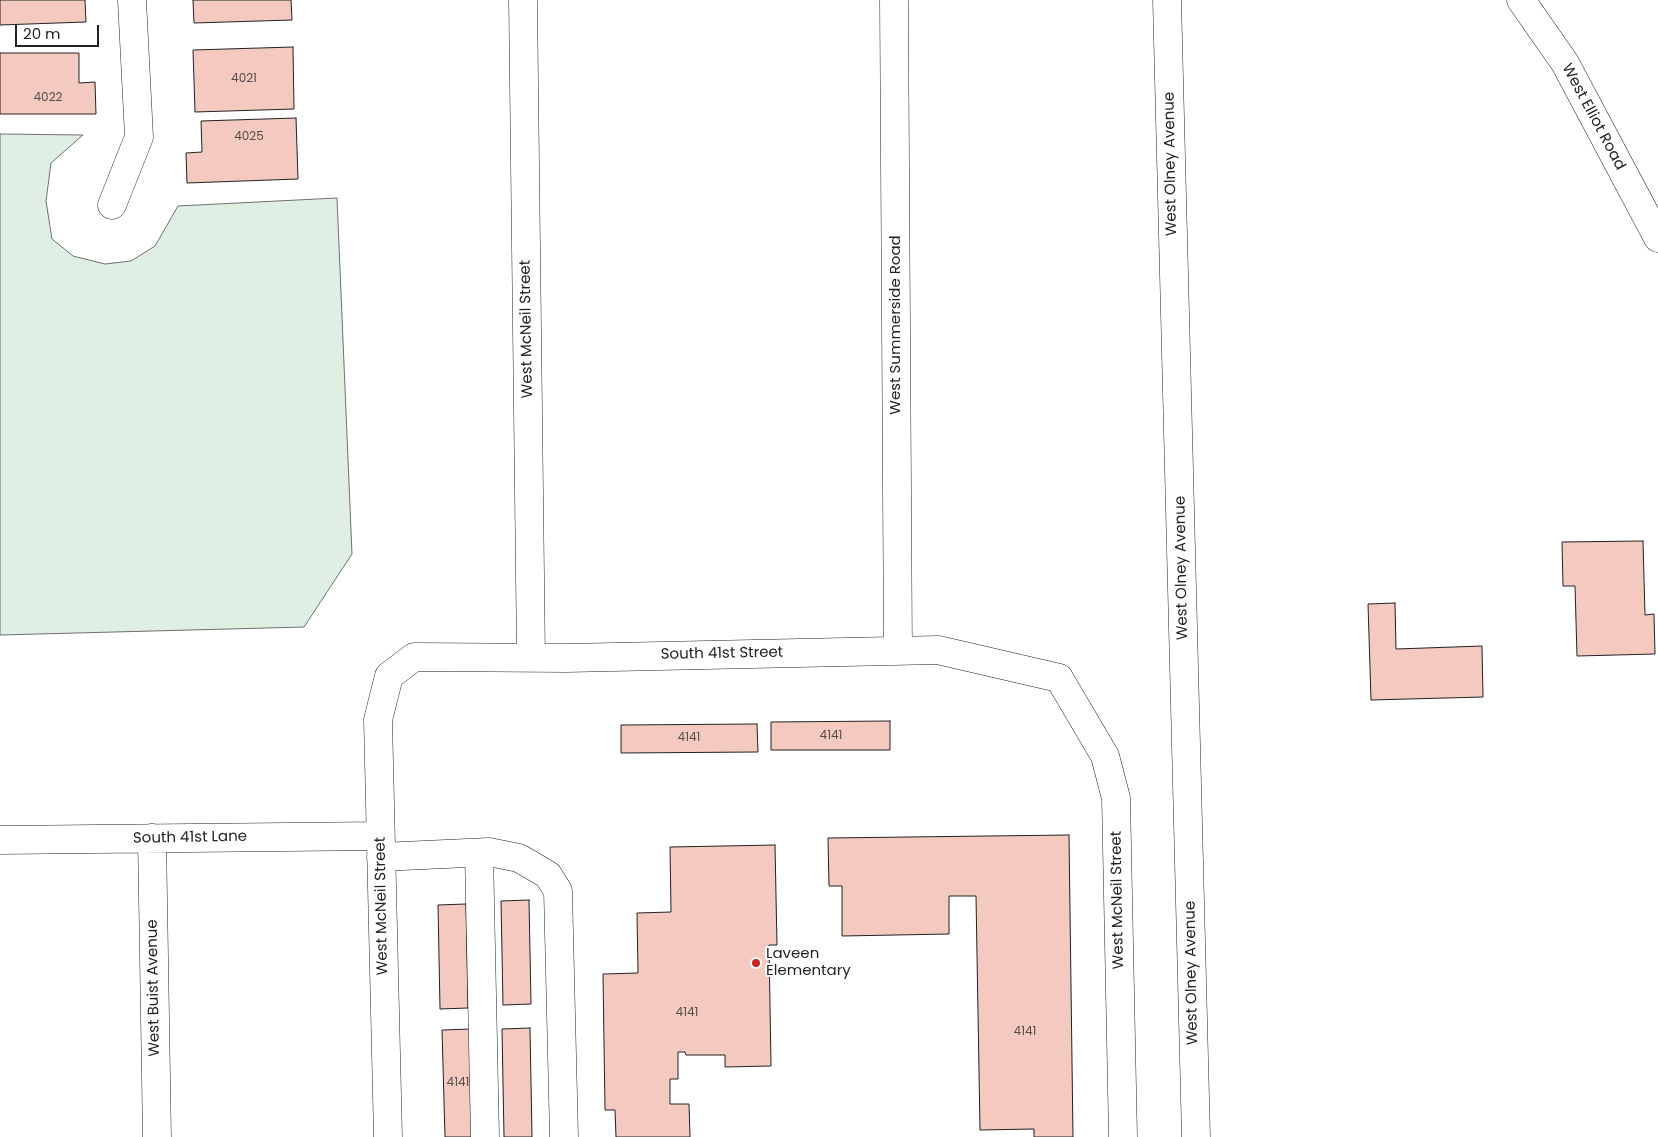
<!DOCTYPE html>
<html>
<head>
<meta charset="utf-8">
<style>
  body { margin:0 }
  #map { position:relative; width:1658px; height:1137px; overflow:hidden; background:#fff; font-family:Poppins,sans-serif }
  canvas { display:block }
  .scale { position:absolute; left:15px; top:25px; width:84px; height:22px; box-sizing:border-box; border:2px solid #222; border-top:0; padding-left:6px; font-size:15px; line-height:18px; white-space:nowrap; color:#222; -webkit-text-stroke:4px #fff; paint-order:stroke }
</style>
</head>
<body>
<div id="map">
<canvas width="1658" height="1137"></canvas>
<div class="scale">20 m</div>
</div>
<script>
const g = document.querySelector('canvas').getContext('2d');
g.lineJoin = 'round';
function fillPath(path, color) {
  g.fillStyle = color;
  g.fill(path, 'evenodd');
}
function toPath(rows) {
  const path = new Path2D();
  for (const r of rows) {
    path.moveTo(r[0], r[1]);
    for (let i = 2; i < r.length; i += 2) path.lineTo(r[i], r[i + 1]);
  }
  return path;
}
function trace(path, color, width, dash) {
  g.strokeStyle = color;
  g.lineWidth = width;
  g.lineCap = dash ? 'butt' : 'round';
  g.setLineDash(dash || []);
  g.stroke(path);
}
function drawText(font, color, halo, rows, align = 'center') {
  g.font = font + ' Poppins,sans-serif';
  g.lineWidth = 4;
  g.setLineDash([]);
  g.textBaseline = 'middle';
  g.strokeStyle = halo;
  g.fillStyle = color;
  for (const [text, x, y, turn = 0] of rows) {
    g.save();
    g.translate(x, y);
    g.rotate((+turn || 0) * Math.PI / 180);
    g.textAlign = isNaN(turn) ? turn : align;
    if (halo) g.strokeText(text, 0, 0);
    g.fillText(text, 0, 0);
    g.restore();
  }
}
const green = toPath([
  [0,134,83,135,51,163,46,201,52,239,73,256,105,264,131,261,155,246,178,206,337,198,352,554,304,627,0,635,0,134]
]);
const building = toPath([
  [0,0,85,0,86,22,0,25,0,0],
  [193,0,291,0,292,20,194,23,193,0],
  [293,47,294,109,195,112,193,50,293,47],
  [0,53,79,53,79,83,95,82,96,114,0,114,0,53],
  [296,118,298,179,187,183,186,153,202,152,201,121,296,118],
  [1643,541,1645,615,1654,614,1655,654,1577,656,1575,586,1563,586,1562,542,1643,541],
  [1395,603,1396,649,1482,646,1483,697,1371,700,1368,604,1395,603],
  [890,721,890,750,771,750,771,722,890,721],
  [757,724,758,752,621,753,621,725,757,724],
  [1069,835,1073,1137,1034,1137,1034,1129,980,1130,976,896,949,896,949,934,842,936,842,886,829,886,828,838,1069,835],
  [775,845,777,945,769,945,771,1066,725,1067,725,1055,686,1055,685,1052,678,1052,678,1079,670,1079,670,1104,689,1104,690,1137,616,1137,615,1110,605,1110,603,974,638,973,637,913,671,912,670,847,775,845],
  [529,900,531,1004,503,1005,501,901,529,900],
  [466,904,468,1008,440,1009,438,905,466,904],
  [530,1028,532,1137,504,1137,502,1029,530,1028],
  [471,1029,473,1137,445,1137,442,1030,471,1029]
]);
const minor = toPath([
  [523,0,531,657],
  [894,0,898,651],
  [1167,0,1196,1137],
  [1521,0,1565,63,1658,238],
  [112,205,139,137,132,0],
  [152,838,157,1137],
  [0,840,380,836],
  [479,853,485,1137],
  [381,857,489,852,519,858,548,875,558,891,564,1137],
  [388,1137,378,720,389,676,414,657,567,658,938,650,1059,678,1105,756,1116,798,1123,1137]
]);
const markers = [
  [756,963,5,"#c62828"]
];
const numberNames = [
  ["4021",244,79],
  ["4022",48,98],
  ["4025",249,137],
  ["4141",831,736],
  ["4141",689,738],
  ["4141",687,1013],
  ["4141",1025,1032],
  ["4141",458,1083]
];
const streetNames = [
  ["West Elliot Road",1593,117,62],
  ["West Olney Avenue",1171,164,-91],
  ["West Summerside Road",896,325,-90],
  ["West McNeil Street",527,329,-91],
  ["West Olney Avenue",1182,568,-91],
  ["South 41st Street",722,654,-1],
  ["South 41st Lane",190,838,-1],
  ["West McNeil Street",1118,900,-91],
  ["West McNeil Street",382,906,-91],
  ["West Olney Avenue",1192,973,-91],
  ["West Buist Avenue",154,988,-91]
];
const poiNames = [
  ["Laveen",766,954],
  ["Elementary",766,971]
];
fillPath(green, '#e0efe3');
trace(green, '#6f6f6f', 1);
fillPath(building, '#f3c9c0');
trace(building, '#222', 1);
trace(minor, '#222', 29);
trace(minor, '#fff', 28);
for (const [x, y, r, color] of markers) {
  const dot = new Path2D();
  dot.arc(x, y, r, 0, 2 * Math.PI);
  g.fillStyle = color;
  g.fill(dot);
  trace(dot, '#fff', 2);
}
drawText('12px', '#564c4a', null, numberNames);
drawText('15px', '#222', '#fff', streetNames);
drawText('15px', '#222', '#fff', poiNames, 'left');
</script>
</body>
</html>
